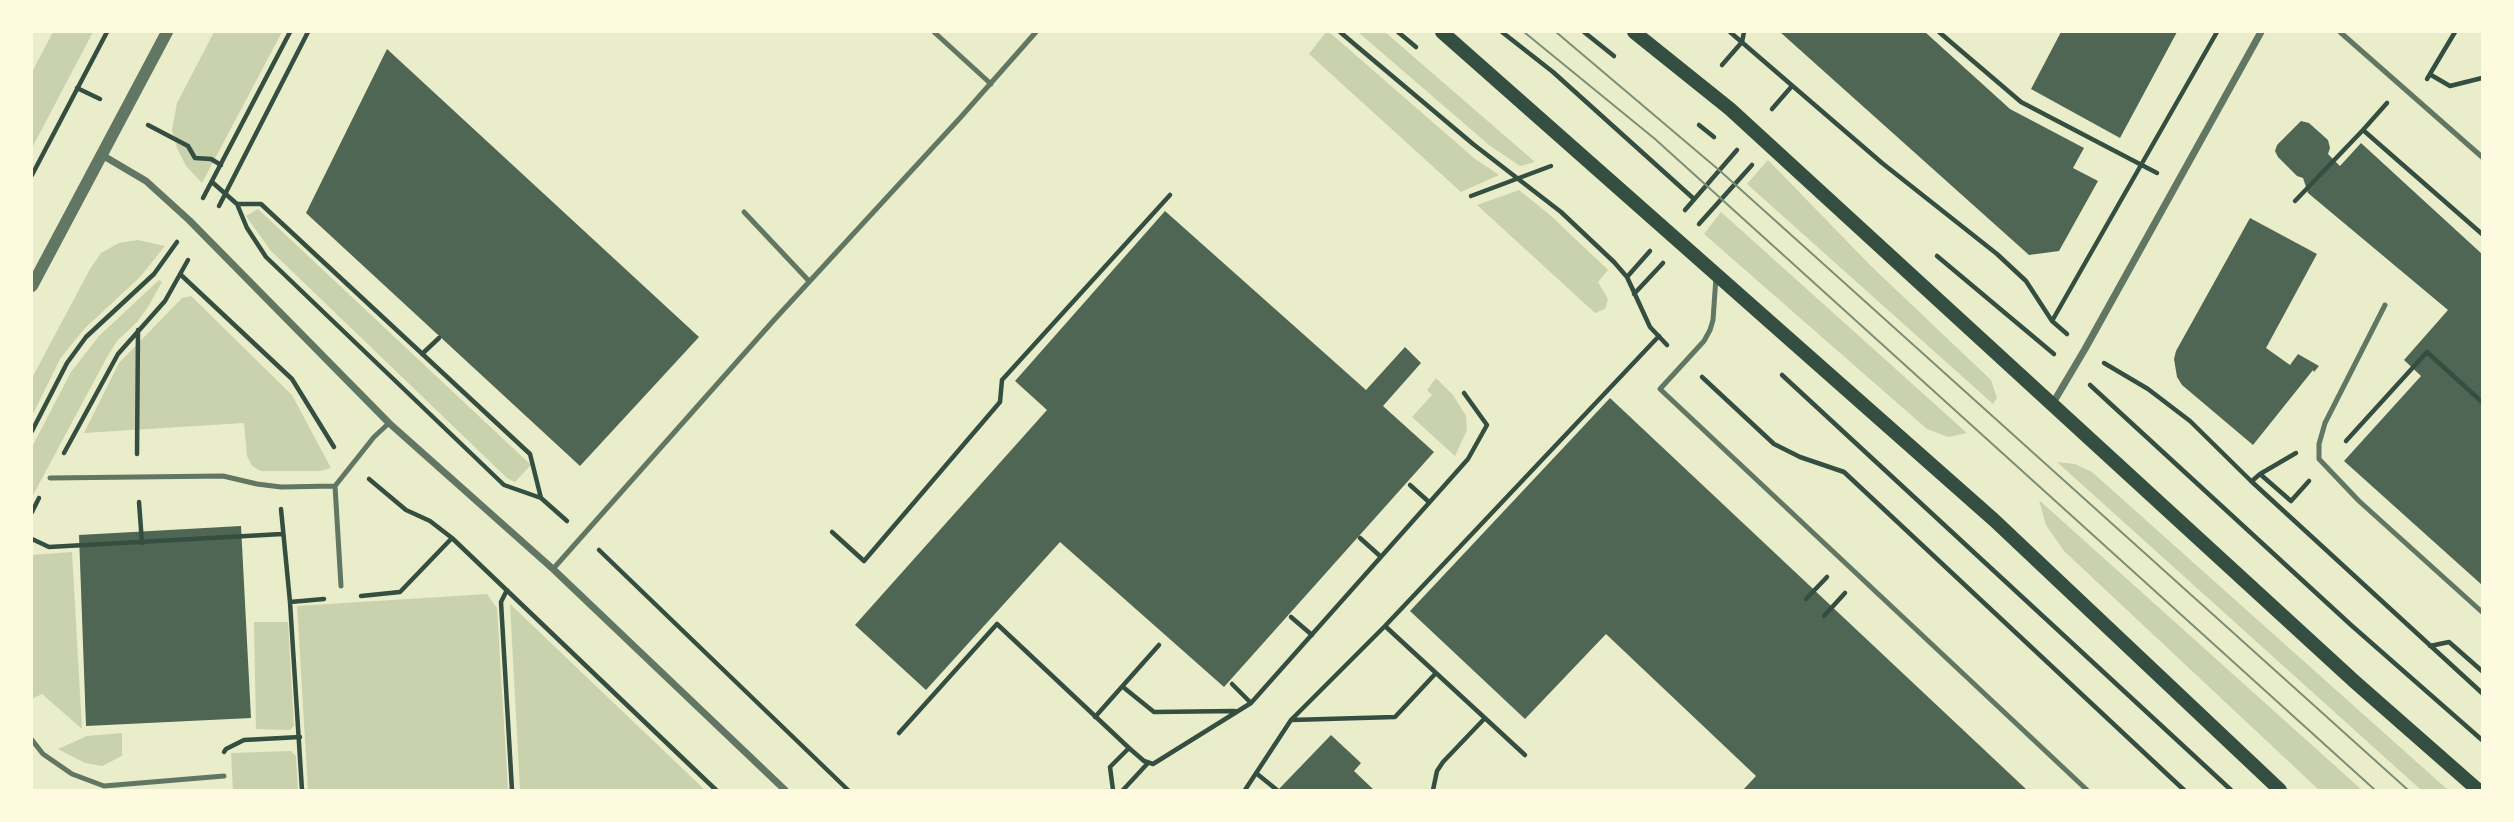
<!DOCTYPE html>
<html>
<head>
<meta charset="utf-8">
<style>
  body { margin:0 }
  #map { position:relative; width:2514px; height:822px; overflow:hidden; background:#e9edc9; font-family:Jost,sans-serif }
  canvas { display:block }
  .frame { position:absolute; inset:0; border:33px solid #fefae0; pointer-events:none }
</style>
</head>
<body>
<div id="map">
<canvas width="2514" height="822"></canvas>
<div class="frame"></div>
</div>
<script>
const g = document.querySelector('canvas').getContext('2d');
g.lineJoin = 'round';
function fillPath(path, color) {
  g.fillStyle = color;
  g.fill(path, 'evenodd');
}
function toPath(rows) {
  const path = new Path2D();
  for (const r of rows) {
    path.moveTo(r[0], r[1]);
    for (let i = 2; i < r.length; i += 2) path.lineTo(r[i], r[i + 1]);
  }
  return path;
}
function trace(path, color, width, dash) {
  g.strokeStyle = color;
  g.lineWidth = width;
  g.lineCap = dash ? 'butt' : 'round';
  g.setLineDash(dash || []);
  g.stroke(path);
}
const green = toPath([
  [53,32,93,32,32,148,32,72],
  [214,32,282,32,202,183,186,166,177,148,172,130,177,103],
  [1326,32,1329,32,1474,158,1499,175,1461,192,1309,54],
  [1358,32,1385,32,1535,162,1520,166,1489,145],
  [1768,160,1871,266,1991,380,1997,398,1993,404,1747,184],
  [1519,190,1550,215,1608,270,1598,282,1608,299,1605,309,1595,313,1477,205],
  [258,209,531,465,515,482,507,478,271,251,246,216],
  [1721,212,1967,433,1948,437,1927,429,1704,234],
  [138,240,165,246,140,277,84,329,60,359,32,416,32,378,90,269,101,253,119,243],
  [159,280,162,282,148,307,137,322,117,341,107,357,32,497,32,447,71,372,99,336],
  [191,296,292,395,331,468,320,471,261,471,252,466,247,456,244,423,84,433,119,363,182,298],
  [1436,378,1453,395,1466,416,1467,430,1455,456,1412,417,1432,395,1427,390],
  [2057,462,2075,464,2092,472,2448,790,2421,790],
  [2039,500,2362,790,2319,790,2064,551,2046,525],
  [72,552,82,729,42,694,32,699,32,555],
  [487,594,497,608,508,790,308,790,297,606],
  [510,604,705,790,520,790],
  [254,622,288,622,294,726,290,730,256,729],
  [122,733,122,756,102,766,85,763,58,749,87,736],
  [291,751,296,756,298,790,233,790,231,753]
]);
const building = toPath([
  [1780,32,1925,32,2010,109,2084,148,2073,168,2098,181,2059,251,2029,255],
  [2061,32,2177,32,2120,138,2031,89],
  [387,49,699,337,580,466,306,213],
  [2301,121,2309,123,2328,140,2330,148,2328,154,2340,166,2361,143,2482,254,2482,585,2344,461,2421,376,2404,360,2448,310,2308,193,2303,178,2297,176,2278,157,2275,151,2277,145],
  [1165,211,1366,390,1405,347,1421,363,1383,406,1434,452,1224,687,1060,542,926,690,855,625,1047,410,1015,381],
  [2250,218,2317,254,2266,348,2290,365,2298,354,2319,366,2314,372,2313,370,2253,445,2182,385,2177,377,2174,359,2176,351],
  [1610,398,2027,790,1743,790,1756,776,1606,634,1525,719,1410,611],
  [241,526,251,718,86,726,79,535],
  [1331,735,1361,763,1354,771,1374,790,1278,790]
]);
const path = toPath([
  [1340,32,1473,144,1561,212,1614,262,1627,277,1650,327,1667,345],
  [1398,32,1416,47],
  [1502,32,1553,72,1694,199],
  [1584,32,1614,56],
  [1730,32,1882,163,1997,254,2026,281,2052,321,2217,32],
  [1939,32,2021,102,2157,173],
  [1722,65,1742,42,1744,32],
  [2431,75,2450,86,2482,78],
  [2427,79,2455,32],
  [77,88,100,99],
  [2387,103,2363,130,2482,234],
  [1772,109,1792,86],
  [148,125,188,146,195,158,211,159,221,165],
  [1699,125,1714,137],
  [32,175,107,32],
  [212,182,237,204,247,228,266,257,504,485,541,498,567,521],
  [1471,196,1551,166],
  [203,198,290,32],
  [2295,201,2363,130],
  [237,204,261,204,530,454,541,498],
  [219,206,308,32],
  [1685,210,1737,150],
  [1699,224,1752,165],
  [1937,256,2054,354],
  [180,274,292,379,334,447],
  [1627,277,1650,251],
  [1634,294,1663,263],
  [2052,321,2067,334],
  [422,354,439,338],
  [2104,363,2148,389,2190,421,2251,481,2482,693],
  [1782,375,2231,790],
  [1702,377,1774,444,1800,457,1844,472,2184,790],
  [2090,385,2351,625,2482,740],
  [32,431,67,363,86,337,154,274,177,242],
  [2346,441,2427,352,2482,402],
  [64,453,118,354,165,301,188,260],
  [137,454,138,330],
  [2260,474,2296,453],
  [369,479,406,510,430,521,452,538,716,790],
  [2252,481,2260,474,2291,501,2309,481],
  [1410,485,1429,502],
  [139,502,142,543],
  [281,509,290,602],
  [32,512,39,498],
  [832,532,864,561,1000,402,1002,380,1170,195],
  [1360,538,1380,556],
  [32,539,49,547,282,534],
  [599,550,848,790],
  [507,590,501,602,512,790],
  [361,596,400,592,452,538],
  [1806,599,1827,577],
  [1824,616,1845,593],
  [1291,617,1312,635],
  [1385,626,1525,755],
  [2430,646,2449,642,2482,671],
  [1232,684,1251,703],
  [1123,687,1154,712,1235,711],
  [1095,717,1159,645],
  [1291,720,1385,626,1659,336],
  [899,733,997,624,1129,748],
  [224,752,226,749,244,740,300,737],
  [1256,773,1277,790],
  [302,790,290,602,324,599],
  [1113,790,1110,767,1129,748,1144,761,1153,764,1251,703,1468,459,1487,425,1464,393],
  [1123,790,1148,763],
  [1245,790,1291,720,1395,717,1436,673],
  [1433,790,1437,771,1443,762,1485,718]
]);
const service = toPath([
  [934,32,991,84],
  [2340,32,2482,157],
  [744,212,809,281],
  [1716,277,1713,320,1710,330,1704,341,1660,389,2087,790],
  [2385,305,2325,423,2319,444,2319,459,2359,501,2482,612],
  [50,478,223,476,257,484,281,487,335,486],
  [553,569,774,320,960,118,1036,32],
  [341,586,335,486,374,437,389,423],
  [32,740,43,754,72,774,104,786,224,776]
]);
const minor = toPath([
  [102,155,146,181,189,220,389,423,553,569,785,790],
  [2053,403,2085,349,2261,32]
]);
const tertiary = toPath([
  [32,286,167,32]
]);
const secondary = toPath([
  [1442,32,1994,520,2280,790],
  [1634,32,1730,109,2355,682,2478,790]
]);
const tram = toPath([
  [1524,32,1655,139,2375,790],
  [1556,32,1719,170,2408,790]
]);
fillPath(green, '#cad2ad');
fillPath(building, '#4f6655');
trace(path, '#344e41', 4.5);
trace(service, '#617663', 5);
trace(minor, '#617663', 7);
trace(tertiary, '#617663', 12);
trace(secondary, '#344e41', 14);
trace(tram, '#7c8e77', 2);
</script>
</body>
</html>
